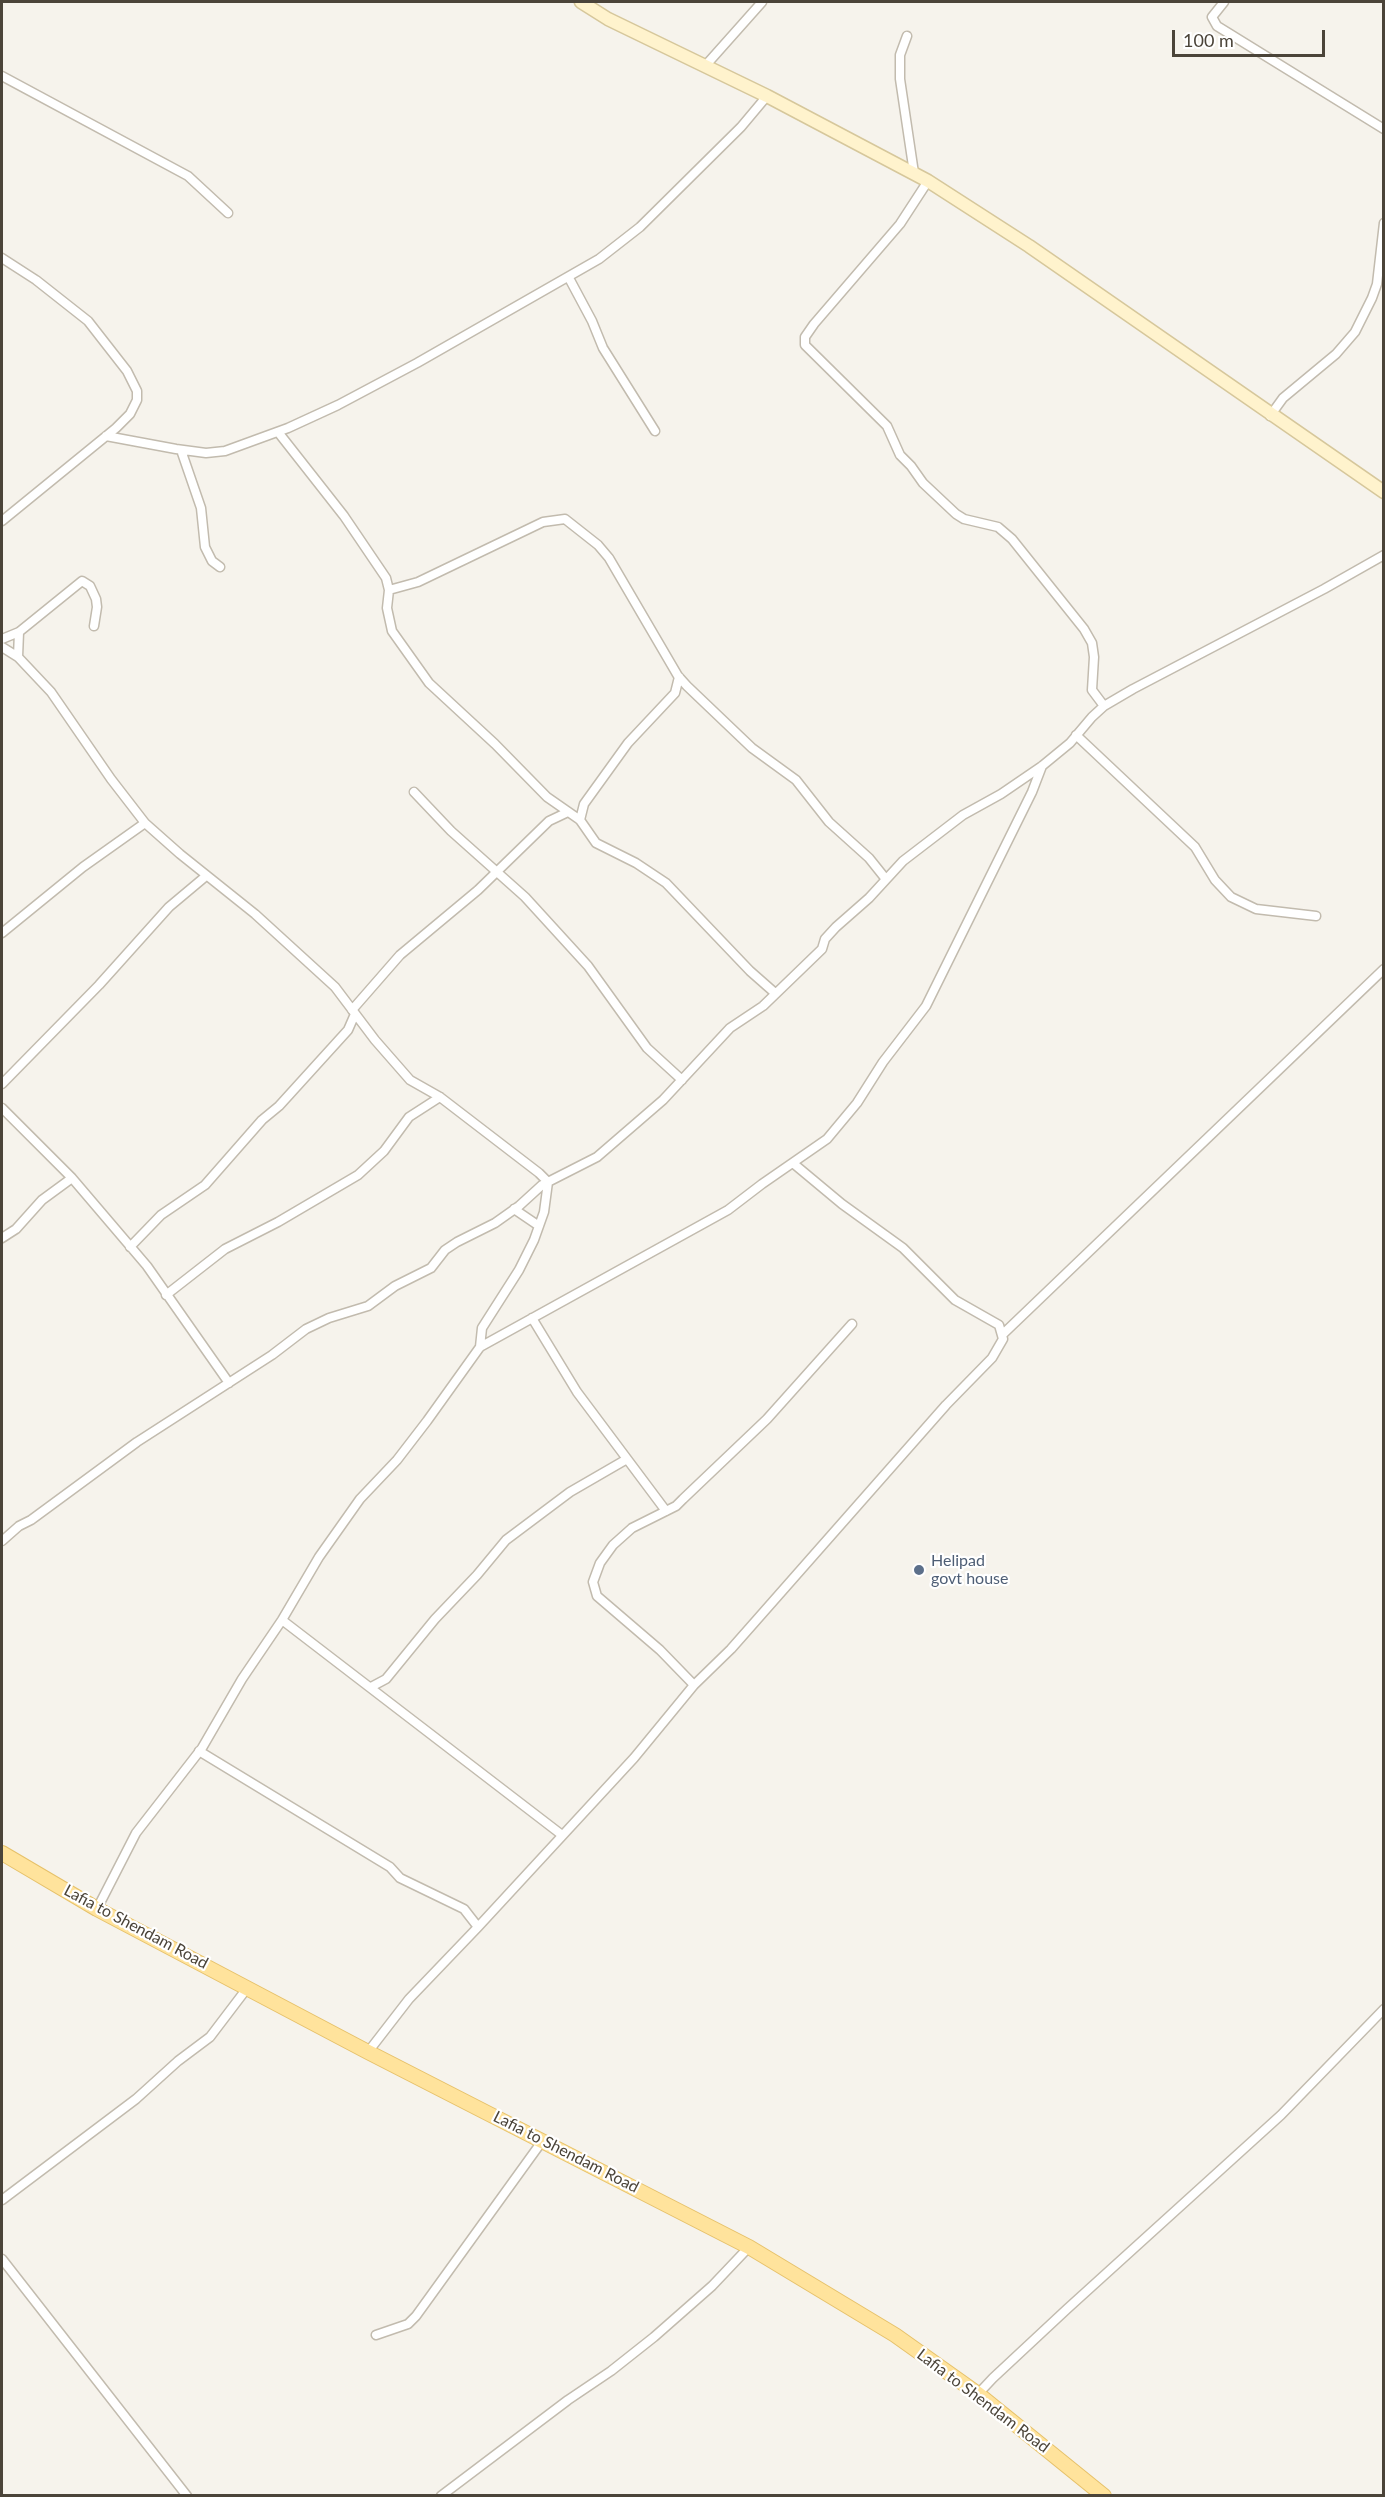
<!DOCTYPE html>
<html>
<head>
<meta charset="utf-8">
<style>
  body { margin:0 }
  #map { position:relative; width:1385px; height:2497px; overflow:hidden; background:#f6f3ec; font-family:Lato,sans-serif }
  canvas { display:block }
  .frame { position:absolute; inset:0; border:3px solid #4b4439; pointer-events:none }
  .scale { position:absolute; left:1172px; top:30px; width:153px; height:27px; box-sizing:border-box; border:3px solid #4b4439; border-top:0; padding-left:8px; font-size:18px; line-height:21px; white-space:nowrap; color:#4b4439; -webkit-text-stroke:4px #fff; paint-order:stroke }
</style>
</head>
<body>
<div id="map">
<canvas width="1385" height="2497"></canvas>
<div class="frame"></div>
<div class="scale">100 m</div>
</div>
<script>
const g = document.querySelector('canvas').getContext('2d');
g.lineJoin = 'round';
function toPath(rows) {
  const path = new Path2D();
  for (const r of rows) {
    path.moveTo(r[0], r[1]);
    for (let i = 2; i < r.length; i += 2) path.lineTo(r[i], r[i + 1]);
  }
  return path;
}
function trace(path, color, width, dash) {
  g.strokeStyle = color;
  g.lineWidth = width;
  g.lineCap = dash ? 'butt' : 'round';
  g.setLineDash(dash || []);
  g.stroke(path);
}
function drawText(font, color, halo, rows, align = 'center') {
  g.font = font + ' Lato,sans-serif';
  g.lineWidth = 4.5;
  g.setLineDash([]);
  g.textBaseline = 'middle';
  g.strokeStyle = halo;
  g.fillStyle = color;
  for (const [text, x, y, turn = 0] of rows) {
    g.save();
    g.translate(x, y);
    g.rotate((+turn || 0) * Math.PI / 180);
    g.textAlign = isNaN(turn) ? turn : align;
    if (halo) g.strokeText(text, 0, 0);
    g.fillText(text, 0, 0);
    g.restore();
  }
}
const street = toPath([
  [1224,2,1212,17,1217,26,1384,129],
  [907,36,900,55,900,79,914,173],
  [706,65,762,2],
  [2,76,188,176,228,213],
  [928,181,900,224,814,324,805,337,805,345,887,426,900,455,911,466,923,483,956,514,964,519,998,527,1012,539,1084,629,1092,643,1094,657,1092,690,1104,706],
  [2,258,36,280,88,321,127,371,137,391,137,400,130,414,116,428,2,521],
  [569,278,592,321,603,348,655,431],
  [1270,416,1283,398,1336,354,1355,332,1372,298,1377,284,1384,223],
  [278,432,344,516,386,578,389,590,387,608,392,631,429,683,495,744,547,797,580,820,596,843,636,863,666,883,750,971,775,993],
  [106,436,176,449,206,453,225,451,288,428,338,405,417,363,599,259,640,227,741,127,767,96],
  [181,450,201,508,205,547,212,561,220,567],
  [389,590,418,582,543,522,565,519,598,545,609,558,678,676,687,686,752,748,796,780,829,822,869,858,885,878],
  [2,639,19,632,82,581,90,586,96,599,97,607,94,626],
  [2,647,18,657,51,692,111,779,145,823,83,867,2,933],
  [18,657,19,632],
  [1076,735,1195,847,1215,880,1231,897,1256,909,1316,916],
  [414,792,451,831,525,897,588,966,647,1048,682,1080],
  [580,820,584,804,628,743,675,693,679,677],
  [145,823,180,854,255,914,335,987,375,1040,410,1080,440,1097,539,1173,548,1182,544,1212,534,1240,519,1270,482,1328,480,1347],
  [352,1010,400,955,478,890,549,821,568,812],
  [2,1084,99,985,169,907,206,876],
  [2,1108,72,1178,147,1266,229,1383],
  [514,1209,539,1226],
  [2,1238,16,1229,42,1200,72,1178],
  [130,1247,161,1215,205,1185,262,1120,279,1106,348,1030,355,1014],
  [166,1295,225,1249,278,1222,358,1175,384,1151,409,1117,440,1097],
  [532,1318,577,1392,666,1511],
  [1003,1334,1384,969],
  [2,1541,19,1526,31,1520,137,1442,272,1355,306,1329,329,1318,368,1306,395,1286,431,1268,445,1250,457,1242,495,1223,519,1206,542,1185,597,1157,663,1100,730,1028,763,1006,822,949,825,939,836,927,869,898,903,861,963,815,1001,794,1042,766,1070,743,1092,717,1104,706,1133,689,1324,589,1384,555],
  [282,1620,562,1835],
  [694,1685,731,1649,946,1405,992,1358,1003,1339,999,1325,955,1300,903,1248,842,1204,794,1164],
  [371,1687,386,1679,435,1619,477,1575,506,1540,570,1492,627,1459],
  [199,1751,390,1867,400,1878,464,1909,478,1927],
  [97,1909,136,1833,202,1748,242,1679,282,1620,319,1557,360,1499,397,1460,427,1421,480,1347,728,1210,762,1184,827,1139,857,1103,883,1062,926,1006,1032,792,1042,766],
  [368,2052,409,1999,478,1927,634,1758,694,1685,660,1650,597,1596,593,1582,600,1563,613,1545,632,1528,676,1506,683,1499,767,1419,852,1324],
  [2,2200,136,2099,178,2061,210,2037,248,1987],
  [2,2259,187,2496],
  [376,2335,408,2324,416,2316,543,2140],
  [978,2394,993,2378,1067,2309,1281,2115,1384,2009],
  [441,2496,568,2400,611,2371,654,2337,712,2286,749,2247]
]);
const secondary = toPath([
  [581,2,608,19,767,96,928,181,1029,246,1384,492]
]);
const primary = toPath([
  [2,1853,97,1909,368,2052,749,2247,895,2335,978,2394,1104,2496]
]);
const markers = [
  [919,1570,6,"#5c6f8a"]
];
const serviceNames = [
  ["Helipad",931,1561],
  ["govt house",931,1579]
];
const streetNames = [
  ["Lafia to Shendam Road",136,1927,28],
  ["Lafia to Shendam Road",566,2152,27],
  ["Lafia to Shendam Road",983,2401,37]
];
trace(street, '#c2bbae', 11);
trace(secondary, '#d6c79b', 15);
trace(primary, '#e6c16a', 16);
trace(street, '#fff', 8);
trace(secondary, '#fff3cd', 12);
trace(primary, '#ffe39c', 14);
for (const [x, y, r, color] of markers) {
  const dot = new Path2D();
  dot.arc(x, y, r, 0, 2 * Math.PI);
  g.fillStyle = color;
  g.fill(dot);
  trace(dot, '#fff', 2);
}
drawText('16px', '#4e5e75', '#fff', serviceNames, 'left');
drawText('16px', '#4b4439', '#fff', streetNames);
</script>
</body>
</html>
